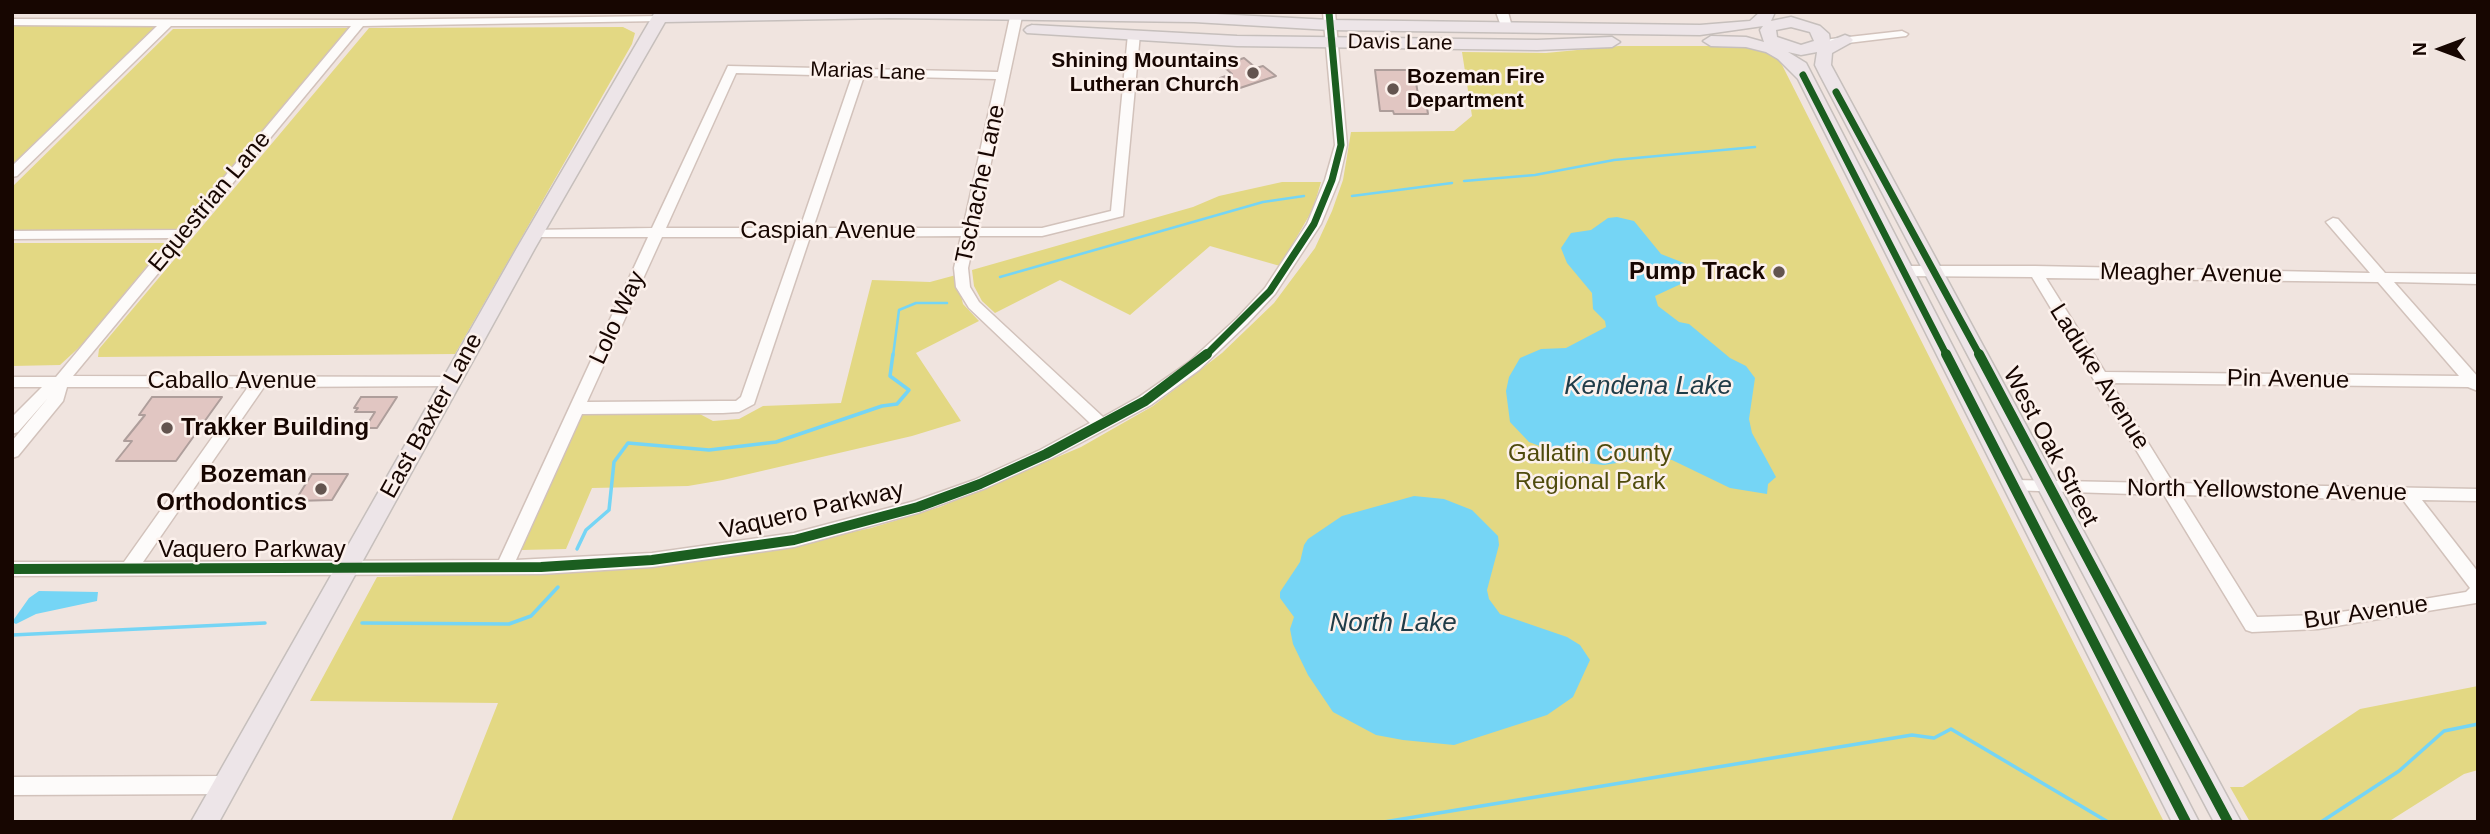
<!DOCTYPE html>
<html>
<head>
<meta charset="utf-8">
<style>
  body { margin:0 }
  #map { position:relative; width:2490px; height:834px; overflow:hidden; background:#f0e4df; font-family:Helvetica,sans-serif }
  canvas { display:block }
  .frame { position:absolute; inset:0; border:14px solid #170601; pointer-events:none }
  .north { position:absolute; left:2406px; top:14px; width:70px; height:70px; -webkit-text-stroke:5px #fcf1ec; paint-order:stroke; rotate:270deg; font-size:19px; font-weight:700; line-height:28px; text-align:center; color:#170601 }
  .north::after { content:''; display:block; margin:auto; width:24px; height:32px; background:#170601; clip-path:polygon(50% 0,100% 100%,50% 72%,0 100%) }
</style>
</head>
<body>
<div id="map">
<canvas width="2490" height="834"></canvas>
<div class="frame"></div>
<div class="north">N</div>
</div>
<script>
const g = document.querySelector('canvas').getContext('2d');
g.lineJoin = 'round';
function fillPath(path, color) {
  g.fillStyle = color;
  g.fill(path, 'evenodd');
}
function toPath(rows) {
  const path = new Path2D();
  for (const r of rows) {
    path.moveTo(r[0], r[1]);
    for (let i = 2; i < r.length; i += 2) path.lineTo(r[i], r[i + 1]);
  }
  return path;
}
function trace(path, color, width, dash) {
  g.strokeStyle = color;
  g.lineWidth = width;
  g.lineCap = dash ? 'butt' : 'round';
  g.setLineDash(dash || []);
  g.stroke(path);
}
function drawText(font, color, halo, rows, align = 'center') {
  g.font = font + ' Helvetica,sans-serif';
  g.lineWidth = 5;
  g.setLineDash([]);
  g.textBaseline = 'middle';
  g.strokeStyle = halo;
  g.fillStyle = color;
  for (const [text, x, y, turn = 0] of rows) {
    g.save();
    g.translate(x, y);
    g.rotate((+turn || 0) * Math.PI / 180);
    g.textAlign = isNaN(turn) ? turn : align;
    if (halo) g.strokeText(text, 0, 0);
    g.fillText(text, 0, 0);
    g.restore();
  }
}
const green = toPath([
  [159,25,12,168,12,26],
  [623,27,635,33,632,44,455,354,98,357,99,349,369,28],
  [351,28,180,231,12,232,12,187,173,29],
  [1619,46,1745,46,1777,55,2164,822,451,822,498,703,310,701,377,577,589,572,744,555,871,528,940,507,1081,447,1153,406,1222,353,1274,303,1315,248,1332,211,1343,180,1351,132,1454,131,1472,116,1462,52,1546,53],
  [1282,182,1321,182,1313,209,1280,266,1210,246,1130,315,1060,280,995,313,982,301,974,286,972,270,1193,207,1219,196],
  [12,243,166,243,84,343,60,365,12,366],
  [956,275,963,304,979,321,916,353,961,421,912,436,723,480,688,486,592,488,566,549,521,550,581,412,696,412,713,421,739,419,763,406,841,403,872,280,930,282],
  [2478,686,2478,770,2464,774,2388,822,2250,822,2230,787,2243,787,2360,709]
]);
const water = toPath([
  [1617,217,1634,221,1661,254,1684,263,1688,269,1683,283,1655,296,1658,306,1679,322,1689,324,1730,358,1746,366,1755,378,1749,419,1752,433,1776,477,1768,484,1767,494,1730,488,1672,460,1643,459,1604,465,1585,463,1529,442,1510,422,1506,391,1509,377,1520,358,1541,349,1566,348,1606,327,1605,321,1593,309,1592,293,1567,263,1561,248,1571,233,1591,230,1608,218],
  [1414,496,1444,499,1472,510,1498,536,1499,545,1487,590,1489,599,1500,614,1567,637,1580,645,1590,660,1573,697,1547,715,1454,745,1403,740,1376,735,1333,712,1308,675,1293,644,1290,629,1294,617,1280,598,1280,592,1300,562,1304,545,1308,539,1342,516],
  [39,591,98,592,97,601,36,614,16,624,12,622,29,598]
]);
const streamFar1 = toPath([
  [1464,181,1535,175,1614,160,1755,147],
  [1352,196,1452,183],
  [1000,277,1263,202,1304,196],
  [893,356,899,310,916,303,947,303]
]);
const stream = toPath([
  [577,549,586,530,609,510,614,462,628,443,709,450,776,442,882,406,897,404,909,390,890,376,893,354],
  [362,623,509,624,531,616,558,587],
  [12,635,265,623],
  [1384,822,1912,735,1934,738,1951,729,2108,822],
  [2321,822,2399,771,2444,731,2478,724]
]);
const building = toPath([
  [1244,58,1256,68,1263,66,1276,76,1234,90,1220,78,1232,74,1222,65,1244,58],
  [1375,70,1414,70,1419,101,1426,101,1428,114,1394,114,1393,111,1380,111,1375,70],
  [152,397,222,397,176,461,116,461,132,441,124,441,145,415,139,415,152,397],
  [361,397,397,397,377,428,365,428,375,412,355,412,358,408,354,408,361,397],
  [312,474,348,474,332,500,295,501,312,474]
]);
const minor = toPath([
  [1011,12,1023,12,977,228,1042,228,1111,211,1128,34,1134,31,1140,34,1123,216,1042,236,975,236,968,268,970,287,979,302,1103,417,1139,397,1189,362,1237,318,1265,288,1307,224,1325,180,1335,145,1323,12,1335,12,1347,145,1339,180,1321,224,1275,294,1247,324,1199,370,1151,405,1052,458,986,488,918,513,794,547,652,567,541,574,12,576,12,562,124,562,248,387,67,387,63,401,18,456,12,458,12,441,48,398,18,432,12,434,12,417,42,387,12,387,12,377,56,377,172,238,12,239,12,231,180,230,351,26,171,26,17,176,12,177,12,166,157,26,12,25,12,19,360,20,663,16,663,20,659,21,363,26,73,376,457,377,460,381,457,385,452,386,264,387,143,562,499,560,648,237,535,237,528,233,530,230,652,228,728,66,998,72,1011,12],
  [736,73,852,76,800,228,666,228,736,73],
  [864,76,996,79,963,228,813,228,864,76],
  [961,236,954,268,956,287,969,308,1090,423,1040,450,974,480,915,501,794,533,652,553,516,560,582,414,723,413,739,412,754,404,810,237,961,236],
  [662,237,797,237,741,397,736,401,723,401,587,402,662,237],
  [1496,12,1508,12,1512,27,1510,29,1502,29,1496,12],
  [1902,31,1908,34,1906,36,1831,45,1825,42,1831,39,1902,31],
  [2333,218,2338,219,2385,273,2478,274,2478,284,2394,282,2478,377,2478,391,2468,387,2111,383,2173,483,2478,489,2478,501,2422,500,2478,572,2476,603,2318,629,2252,632,2246,630,2164,495,2008,490,2006,486,2008,482,2014,480,2156,483,2032,277,1903,276,1896,271,1903,266,2035,266,2370,273,2326,222,2333,218],
  [2046,278,2378,282,2459,376,2105,372,2046,278],
  [2181,495,2403,500,2470,588,2466,592,2370,608,2318,615,2257,617,2181,495],
  [225,776,232,779,235,785,232,791,225,794,12,795,12,777,225,776]
]);
const major = toPath([
  [655,12,1178,12,1330,20,1700,25,1750,21,1760,12,1775,12,1771,21,1791,17,1820,26,1829,34,1830,41,1845,35,1850,37,1853,40,1850,43,1832,53,1831,65,2241,822,2214,822,1820,75,1815,65,1817,52,1801,55,1788,52,1806,63,2199,822,2172,822,1798,79,1778,59,1766,52,1746,47,1711,46,1703,41,1711,36,1746,37,1764,42,1760,30,1763,26,1700,35,1330,30,1194,22,890,18,665,22,535,248,219,822,191,822,517,248,655,12],
  [1791,27,1810,32,1814,41,1801,45,1777,37,1776,30,1791,27],
  [1032,25,1237,36,1537,40,1612,37,1620,42,1612,47,1537,50,1237,46,1027,33,1024,30,1027,27,1032,25]
]);
const cyclewayFar1 = toPath([
  [1803,75,1947,356],
  [1836,92,1980,356],
  [1205,356,1270,291,1314,224,1332,180,1341,145,1329,12]
]);
const cycleway = toPath([
  [1946,354,2186,822],
  [1979,354,2228,822],
  [12,569,541,567,652,560,794,540,918,507,980,484,1046,454,1145,401,1207,354]
]);
const markers = [
  [1253,73,7,"#63544f"],
  [1393,89,7,"#63544f"],
  [1779,272,7,"#63544f"],
  [167,428,7,"#63544f"],
  [321,489,7,"#63544f"]
];
const farStreetnames = [
  ["Davis Lane",1400,43,1],
  ["Marias Lane",868,72,2]
];
const farPoinames = [
  ["Shining Mountains",1239,61],
  ["Lutheran Church",1239,85],
  ["Bozeman Fire",1407,77,"left"],
  ["Department",1407,101,"left"]
];
const streetNames = [
  ["Tschache Lane",981,184,-78],
  ["Equestrian Lane",210,202,-50],
  ["Caspian Avenue",828,231],
  ["Meagher Avenue",2191,274,1],
  ["Lolo Way",618,318,-65],
  ["Laduke Avenue",2099,377,58],
  ["Pin Avenue",2288,380,1],
  ["Caballo Avenue",232,381],
  ["East Baxter Lane",432,416,-61],
  ["West Oak Street",2050,447,62],
  ["North Yellowstone Avenue",2267,491,1],
  ["Vaquero Parkway",812,511,-13],
  ["Vaquero Parkway",252,550],
  ["Bur Avenue",2366,613,-8]
];
const poiNames = [
  ["Pump Track",1765,272],
  ["Trakker Building",181,428,"left"],
  ["Bozeman",307,475],
  ["Orthodontics",307,503]
];
const parkNames = [
  ["Gallatin County",1590,454],
  ["Regional Park",1590,482]
];
const waterNames = [
  ["Kendena Lake",1648,387],
  ["North Lake",1393,624]
];
fillPath(green, '#e3d883');
fillPath(water, '#75d5f5');
trace(streamFar1, '#75d5f5', 2.5);
trace(stream, '#75d5f5', 3.5);
fillPath(building, '#e1c6c2');
trace(building, '#ae9e9b', 2);
trace(minor, '#d2c2bb', 3);
trace(major, '#c6bfbc', 3);
fillPath(minor, '#fdfbfa');
fillPath(major, '#ede5e8');
trace(cyclewayFar1, '#1b5e20', 7);
trace(cycleway, '#1b5e20', 10);
for (const [x, y, r, color] of markers) {
  const dot = new Path2D();
  dot.arc(x, y, r, 0, 2 * Math.PI);
  g.fillStyle = color;
  g.fill(dot);
  trace(dot, '#fcf1ec', 2.5);
}
drawText('21px', '#170601', '#fcf1ec', farStreetnames);
drawText('bold 21px', '#170601', '#fcf1ec', farPoinames, 'right');
drawText('24px', '#170601', '#fcf1ec', streetNames);
drawText('bold 24px', '#170601', '#fcf1ec', poiNames, 'right');
drawText('24px', '#4f4b0c', '#fcf1ec', parkNames);
drawText('italic 26px', '#203c48', '#fcf1ec', waterNames);
</script>
</body>
</html>
